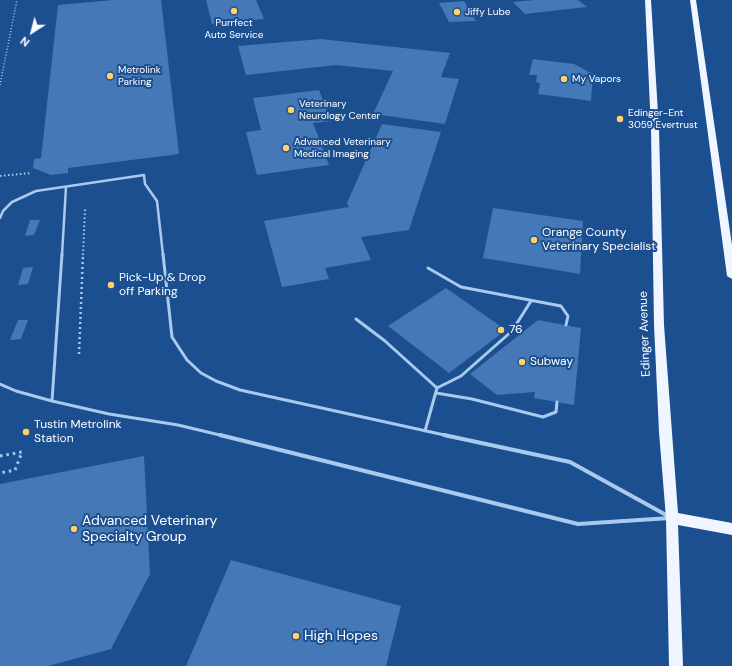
<!DOCTYPE html>
<html>
<head>
<meta charset="utf-8">
<style>
  body { margin:0 }
  #map { position:relative; width:732px; height:666px; overflow:hidden; background:#1b4f8f; font-family:"DM Sans",sans-serif }
  canvas { display:block }
  .north { position:absolute; left:12px; top:12px; width:40px; height:40px; -webkit-text-stroke:3px #1b4f8f; paint-order:stroke; rotate:216deg; font-size:11px; font-weight:700; line-height:16px; text-align:center; color:#fff }
  .north::after { content:''; display:block; margin:auto; width:14px; height:18px; background:#fff; clip-path:polygon(50% 0,100% 100%,50% 72%,0 100%) }
</style>
</head>
<body>
<div id="map">
<canvas width="732" height="666"></canvas>
<div class="north">N</div>
</div>
<script>
const g = document.querySelector('canvas').getContext('2d');
g.lineJoin = 'round';
function fillPath(path, color) {
  g.fillStyle = color;
  g.fill(path, 'evenodd');
}
function toPath(rows) {
  const path = new Path2D();
  for (const r of rows) {
    path.moveTo(r[0], r[1]);
    for (let i = 2; i < r.length; i += 2) path.lineTo(r[i], r[i + 1]);
  }
  return path;
}
function trace(path, color, width, dash) {
  g.strokeStyle = color;
  g.lineWidth = width;
  g.lineCap = dash ? 'butt' : 'round';
  g.setLineDash(dash || []);
  g.stroke(path);
}
function drawText(font, color, halo, rows, align = 'center') {
  g.font = font + ' "DM Sans",sans-serif';
  g.lineWidth = 4;
  g.setLineDash([]);
  g.textBaseline = 'middle';
  g.strokeStyle = halo;
  g.fillStyle = color;
  for (const [text, x, y, turn = 0] of rows) {
    g.save();
    g.translate(x, y);
    g.rotate((+turn || 0) * Math.PI / 180);
    g.textAlign = isNaN(turn) ? turn : align;
    if (halo) g.strokeText(text, 0, 0);
    g.fillText(text, 0, 0);
    g.restore();
  }
}
const building = toPath([
  [113,0,161,0,179,154,68,168,68,173,51,175,33,168,34,159,41,158,58,5],
  [206,0,256,0,264,19,212,24],
  [535,0,578,0,587,7,525,14,513,2],
  [464,1,476,21,449,22,439,3],
  [321,39,450,53,441,77,459,79,445,124,373,114,393,71,336,65,246,75,238,46],
  [533,59,574,64,593,74,591,101,538,94,540,83,536,82,537,75,529,75],
  [319,90,331,121,313,123,329,165,257,175,246,132,261,130,253,98],
  [382,124,441,132,409,230,361,237,371,260,325,268,329,279,282,287,264,221,349,207,347,203],
  [493,208,583,221,580,274,483,258],
  [30,220,40,220,34,235,25,236],
  [33,267,28,284,18,285,23,268],
  [446,288,506,330,449,373,388,326],
  [18,320,28,320,21,339,10,340],
  [538,320,581,328,574,405,534,398,535,392,497,395,470,374],
  [144,456,150,574,111,649,48,666,0,666,0,484],
  [231,560,401,606,386,666,186,666]
]);
const pathFar3 = toPath([
  [0,85,17,0]
]);
const pathFar2 = toPath([
  [0,176,31,173],
  [83,255,85,209]
]);
const pathFar1 = toPath([
  [79,354,83,254]
]);
const path = toPath([
  [0,456,22,452,15,470,0,473]
]);
const laneFar2 = toPath([
  [0,218,3,211,12,202,36,191,144,175,145,184,157,201,163,255],
  [62,255,66,187]
]);
const laneFar1 = toPath([
  [163,254,172,337,187,360,201,373,216,381,240,390,449,436],
  [428,268,461,287,561,306,568,316,566,325],
  [356,319,385,341,437,388],
  [0,384,16,391,52,401,109,414,178,425,224,436],
  [436,393,472,399,543,417,556,412,557,402],
  [52,401,62,254],
  [425,431,437,388,461,376,512,331,531,301]
]);
const lane = toPath([
  [220,435,578,524,670,518],
  [444,435,570,462,668,516]
]);
const primary = toPath([
  [645,0,651,0,659,129,664,325,678,513,732,523,732,535,678,525,683,666,669,666,666,518,659,432,654,325,651,129,645,0],
  [690,0,696,0,732,245,732,279,727,276,690,0]
]);
const markers = [
  [234,11,4,"#ffd166"],
  [457,12,4,"#ffd166"],
  [110,76,4,"#ffd166"],
  [564,79,4,"#ffd166"],
  [291,110,4,"#ffd166"],
  [620,119,4,"#ffd166"],
  [286,148,4,"#ffd166"],
  [534,240,4,"#ffd166"],
  [111,285,4,"#ffd166"],
  [501,330,4,"#ffd166"],
  [522,362,4,"#ffd166"],
  [26,432,4,"#ffd166"],
  [74,529,4,"#ffd166"],
  [296,636,4,"#ffd166"]
];
const farPoinames = [
  ["Jiffy Lube",465,12],
  ["Purrfect",234,23,"center"],
  ["Auto Service",234,35,"center"],
  ["Metrolink",118,70],
  ["Parking",118,82],
  ["My Vapors",572,79],
  ["Veterinary",299,104],
  ["Neurology Center",299,116],
  ["Edinger-Ent",628,113],
  ["3059 Evertrust",628,125],
  ["Advanced Veterinary",294,142],
  ["Medical Imaging",294,154]
];
const poiNames = [
  ["Orange County",542,233],
  ["Veterinary Specialist",542,247],
  ["Pick-Up & Drop",119,278],
  ["off Parking",119,292],
  ["76",509,330],
  ["Subway",530,362],
  ["Tustin Metrolink",34,425],
  ["Station",34,439]
];
const streetNames = [
  ["Edinger Avenue",645,334,-92]
];
const nearPoinames = [
  ["Advanced Veterinary",82,521],
  ["Specialty Group",82,537],
  ["High Hopes",304,636]
];
fillPath(building, '#4478b7');
trace(pathFar3, '#a9c9ee', 1.5, [1, 2]);
trace(pathFar2, '#a9c9ee', 2, [1.5, 2.5]);
trace(pathFar1, '#a9c9ee', 2.5, [2, 3]);
trace(path, '#a9c9ee', 3, [2.5, 4]);
trace(laneFar2, '#a9c9ee', 2.5);
trace(laneFar1, '#a9c9ee', 3);
trace(lane, '#a9c9ee', 4);
fillPath(primary, '#f0f6ff');
for (const [x, y, r, color] of markers) {
  const dot = new Path2D();
  dot.arc(x, y, r, 0, 2 * Math.PI);
  g.fillStyle = color;
  g.fill(dot);
  trace(dot, '#1b4f8f', 1.5);
}
drawText('10px', '#fff', '#1b4f8f', farPoinames, 'left');
drawText('12px', '#fff', '#1b4f8f', poiNames, 'left');
drawText('12px', '#fff', '#1b4f8f', streetNames);
drawText('14px', '#fff', '#1b4f8f', nearPoinames, 'left');
</script>
</body>
</html>
